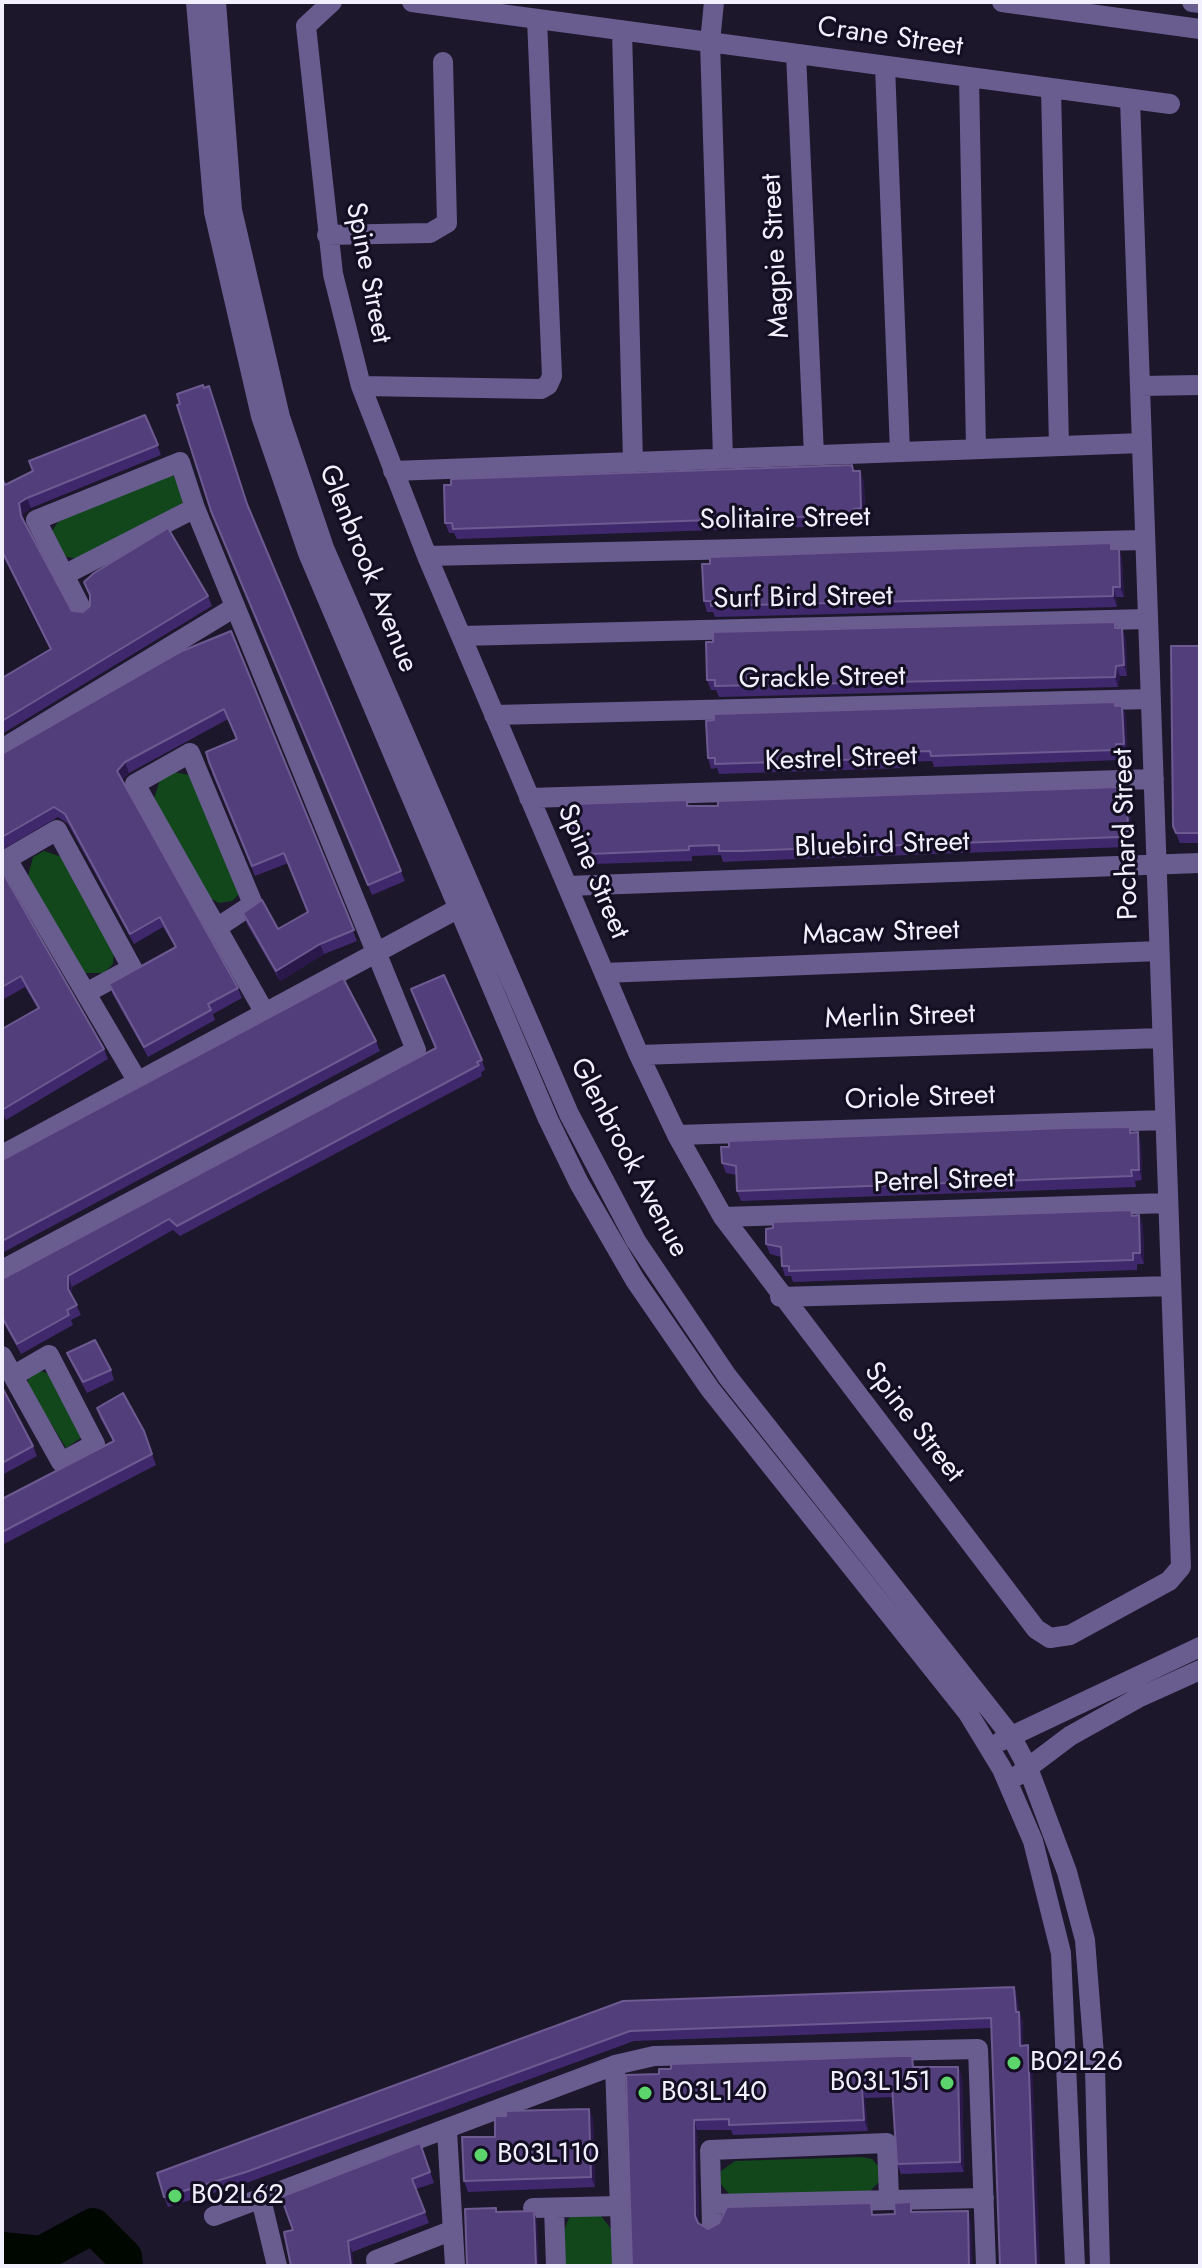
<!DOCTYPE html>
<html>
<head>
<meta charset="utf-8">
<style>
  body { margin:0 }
  #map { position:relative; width:1202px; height:2268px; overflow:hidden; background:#1c172b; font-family:Jost,sans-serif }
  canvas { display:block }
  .frame { position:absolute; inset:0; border:4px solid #f2f0fe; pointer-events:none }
</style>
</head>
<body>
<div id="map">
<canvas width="1202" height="2268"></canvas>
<div class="frame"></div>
</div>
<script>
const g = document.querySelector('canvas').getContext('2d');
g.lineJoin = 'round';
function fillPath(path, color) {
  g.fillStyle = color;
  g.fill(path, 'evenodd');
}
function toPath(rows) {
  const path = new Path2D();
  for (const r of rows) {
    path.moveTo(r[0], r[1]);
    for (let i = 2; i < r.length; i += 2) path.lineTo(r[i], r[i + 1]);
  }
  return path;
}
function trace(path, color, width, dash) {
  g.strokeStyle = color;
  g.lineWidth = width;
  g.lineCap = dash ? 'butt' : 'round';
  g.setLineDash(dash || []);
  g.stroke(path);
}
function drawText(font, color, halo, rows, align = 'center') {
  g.font = font + ' Jost,sans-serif';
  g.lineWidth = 6;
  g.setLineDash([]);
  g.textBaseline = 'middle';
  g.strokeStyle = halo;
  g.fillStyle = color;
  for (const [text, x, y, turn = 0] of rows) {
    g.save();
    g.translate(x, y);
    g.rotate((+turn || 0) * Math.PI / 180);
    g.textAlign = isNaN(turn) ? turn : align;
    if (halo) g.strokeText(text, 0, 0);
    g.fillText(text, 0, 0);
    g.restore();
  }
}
const green = toPath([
  [168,474,174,476,184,498,182,504,78,559,63,556,52,531,60,519],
  [174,772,189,775,241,892,232,901,219,903,208,897,154,799,160,779],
  [44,851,62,857,114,951,113,964,104,973,85,973,28,876,33,857],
  [41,1371,49,1374,82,1437,66,1448,27,1384,30,1375],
  [862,2157,872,2159,880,2168,881,2180,868,2193,730,2195,719,2182,721,2171,735,2161],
  [598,2212,612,2230,613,2266,565,2266,563,2233,569,2218,575,2213]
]);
const river = toPath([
  [2,2250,41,2254,93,2226,124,2257,125,2266]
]);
const minor = toPath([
  [196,2,214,212,261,416,308,553,548,1119,579,1183,635,1280,710,1389,968,1713,1002,1769,1033,1841,1061,1953,1075,2266],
  [216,2,232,210,280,417,324,548,569,1114,636,1241,727,1376,1011,1736,1028,1768,1067,1872,1085,1940,1095,2068,1100,2266],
  [332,2,306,26,333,274,361,386,427,556,639,1055,677,1135,723,1217,1036,1629,1050,1638,1070,1635,1169,1581,1181,1567,1130,99],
  [412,2,1170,104],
  [714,2,710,42,723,458],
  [1002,2,1200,29],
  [1192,2,1200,3],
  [622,30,633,462],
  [796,54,814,455],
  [885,66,900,452],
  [969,77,976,449],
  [1051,88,1059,446],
  [327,235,430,233,447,223,443,62],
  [361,386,541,389,548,385,552,376,537,19],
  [1140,386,1200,385],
  [393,471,1142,443],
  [427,556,1145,540],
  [64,575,195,508],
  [461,636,1148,619],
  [494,715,1151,699],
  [2,749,235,607],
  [529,798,1154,779],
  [567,886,1200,863],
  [218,927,253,904,190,753,135,784,265,1013],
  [604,973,1159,951],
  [86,993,132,968,57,830,7,859,138,1082],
  [639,1055,1162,1038],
  [677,1135,1165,1120],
  [2,1155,459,908],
  [723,1217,1168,1203],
  [2,1270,416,1050,195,508,180,462,36,520,82,610],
  [780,1297,1171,1286],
  [2,1356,13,1376,61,1462,95,1444,49,1355,13,1376],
  [1001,1741,1200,1647],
  [1017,1776,1070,1736,1138,1698,1200,1670],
  [615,2065,622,2266],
  [447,2131,455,2266],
  [261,2199,277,2266],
  [712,2204,984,2198],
  [533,2208,620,2206],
  [554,2208,556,2266],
  [214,2216,615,2065,654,2056,978,2049,986,2266],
  [712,2226,710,2150,887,2143,889,2200],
  [377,2266,376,2260,453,2230]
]);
const wall = toPath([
  [145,415,161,455,31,508,23,514,24,521,72,611,83,612,90,606,90,597,84,582,208,596,212,606,2,734,2,678,50,649,2,554,2,478,5,485],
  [852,465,855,471,864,481,865,519,858,519,858,525,457,539,454,533,449,533,445,523],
  [249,509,405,881,372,895,215,521],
  [1113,549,1119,549,1122,559,1124,597,1116,597,1117,607,715,617,713,612,707,612,704,601],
  [1115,622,1117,628,1126,638,1127,676,1120,676,1118,687,719,697,716,690,711,690,707,680],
  [231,631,357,941,324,954,280,981,247,924,243,913,278,929,308,912,288,863,255,876,212,773,236,739,228,719,129,773,122,780,238,988,242,998,213,1014,215,1020,148,1057,113,995,109,984,175,947,163,927,134,944,68,824,58,817,2,850,2,754],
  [1200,646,1200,843,1180,843,1173,826],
  [1115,702,1116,706,1122,706,1126,716,1127,754,1120,754,1120,760,934,767,932,761,905,762,905,768,719,774,717,768,711,769,708,758],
  [1121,793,1130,803,1131,841,1124,841,1125,847,745,861,723,862,721,855,692,856,692,861,592,864,590,858,585,858,581,847,581,838,570,836,566,826,573,810,687,800,689,806],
  [2,871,104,1049,108,1059,6,1120,2,1113,2,1029,38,1009,25,987,2,1000],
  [376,1041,380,1051,2,1253,2,1160],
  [482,1060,485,1070,481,1072,482,1076,180,1236,173,1230,72,1287,72,1296,81,1315,71,1320,73,1325,21,1354,2,1320,2,1279],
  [1132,1133,1141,1143,1142,1180,1135,1181,1136,1187,741,1201,737,1191,737,1175,726,1173,722,1163],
  [1139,1215,1143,1226,1144,1264,1137,1264,1137,1270,793,1282,791,1276,785,1276,782,1266,781,1257,770,1254,766,1244],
  [67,1353,111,1370,114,1380,87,1393,71,1363],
  [2,1387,33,1446,37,1456,2,1475],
  [97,1408,144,1431,156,1465,2,1545,2,1499,113,1441,100,1418],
  [1014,1987,1017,1997,1019,2012,1023,2022,1023,2046,1028,2045,1032,2056,992,2028,634,2041,249,2182,168,2207,164,2197,623,2001],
  [958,2067,962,2077,964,2172,901,2174,897,2164,893,2097,865,2098,868,2131,733,2135,731,2130,697,2130,699,2224,708,2229,915,2212,971,2221,632,2266,626,2075],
  [589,2109,593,2119,595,2187,468,2192,464,2181,495,2137],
  [420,2143,434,2183,416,2189,429,2223,352,2252,293,2230]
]);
const shadedWall = toPath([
  [860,471,864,481,865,519,861,508],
  [27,498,31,508,23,514,24,526,21,516,19,503],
  [1119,549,1122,559,1124,597,1120,587],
  [1113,587,1116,597,1117,607,1113,596],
  [1122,628,1126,638,1127,676,1124,665],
  [1116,666,1120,676,1118,687,1115,677],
  [1122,706,1126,716,1127,754,1124,744],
  [125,762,129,773,121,781,117,771],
  [1127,793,1130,803,1131,841,1128,831],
  [320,944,324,954,280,981,276,971],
  [1138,1132,1141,1143,1142,1180,1139,1170],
  [1139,1215,1143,1226,1144,1264,1140,1253],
  [68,1276,72,1287,72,1299,68,1289],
  [1014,1987,1017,1997,1019,2017,1019,2012,1023,2022,1023,2056,1020,2046],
  [1028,2045,1032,2056,1040,2266,1036,2266],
  [958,2067,962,2077,964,2172,960,2162],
  [862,2087,865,2098,868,2131,864,2120],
  [589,2109,593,2119,595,2187,591,2177],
  [694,2120,697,2130,699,2226,695,2216],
  [534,2211,537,2221,539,2266,536,2266],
  [968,2211,971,2221,973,2266,969,2266],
  [348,2241,352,2252,354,2266,351,2266]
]);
const building = toPath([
  [203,385,204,388,209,386,247,504,401,871,368,885,211,511,177,405,180,404,177,394,203,385],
  [145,415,158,445,27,498,19,503,21,516,72,611,83,612,90,606,90,595,84,582,94,573,168,528,208,596,2,721,2,678,51,649,2,551,2,478,5,485,33,471,29,461,145,415],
  [852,465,853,471,860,471,861,508,854,509,854,515,453,529,452,523,445,523,444,485,451,485,451,479,852,465],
  [1111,543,1111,549,1119,549,1120,587,1113,587,1113,596,711,606,711,601,704,601,702,564,710,564,710,557,1111,543],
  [1115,622,1115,628,1122,628,1124,665,1116,666,1115,677,715,686,715,680,707,680,706,642,713,642,713,632,1115,622],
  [231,631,354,930,320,944,276,971,243,913,262,900,278,929,308,912,284,853,252,866,209,762,206,752,237,739,224,709,125,762,117,771,238,988,208,1004,211,1010,144,1047,109,984,176,947,160,917,130,934,65,814,54,807,2,837,2,754,182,651,231,631],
  [1171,646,1200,646,1200,833,1176,833,1173,826,1171,646],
  [1115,702,1115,706,1122,706,1124,744,1116,744,1116,750,931,756,930,751,901,752,901,758,715,764,715,758,708,758,706,721,714,720,714,714,1115,702],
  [1119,787,1119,793,1127,793,1128,831,1120,831,1121,837,741,851,719,851,719,845,689,846,689,850,589,854,589,847,581,847,581,829,566,826,565,810,573,810,573,804,687,800,687,806,718,806,718,801,1119,787],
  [2,871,104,1049,2,1110,2,1029,39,1008,21,976,2,987,2,871],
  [444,975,482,1060,477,1062,479,1065,177,1226,169,1219,68,1276,68,1289,77,1305,67,1310,69,1315,17,1344,2,1317,2,1279,436,1048,411,989,444,975],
  [343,978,376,1041,2,1241,2,1160,343,978],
  [1130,1127,1130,1133,1138,1132,1139,1170,1131,1170,1132,1176,737,1191,736,1166,722,1163,721,1147,729,1147,729,1141,1066,1128,1130,1127],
  [1131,1210,1132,1216,1139,1215,1140,1253,1133,1253,1133,1260,789,1271,789,1266,782,1266,781,1247,766,1244,766,1229,773,1228,773,1222,1131,1210],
  [95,1340,111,1370,83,1382,67,1353,95,1340],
  [2,1387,33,1446,2,1463,2,1387],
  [123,1393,144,1431,152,1454,2,1532,2,1499,114,1441,97,1408,123,1393],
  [1014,1987,1016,2012,1019,2012,1020,2046,1028,2045,1036,2266,1000,2266,991,2018,630,2031,246,2172,164,2197,157,2173,623,2001,1014,1987],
  [900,2056,912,2056,913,2067,958,2067,960,2162,897,2164,892,2087,862,2087,864,2120,729,2125,729,2119,694,2120,695,2216,698,2223,708,2229,719,2223,727,2207,871,2203,872,2215,895,2214,894,2203,911,2202,911,2212,968,2211,969,2266,632,2266,626,2075,659,2074,659,2069,671,2069,671,2064,900,2056],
  [589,2109,591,2177,464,2181,462,2137,495,2137,495,2116,506,2116,506,2111,589,2109],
  [420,2143,430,2172,412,2179,425,2212,348,2241,351,2266,291,2266,284,2232,293,2230,281,2197,420,2143],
  [496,2208,496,2212,534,2211,536,2266,467,2266,465,2209,496,2208]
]);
const markers = [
  [1014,2063,8,"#5cd56d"],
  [947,2083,8,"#5cd56d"],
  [645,2093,8,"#5cd56d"],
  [481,2155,8,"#5cd56d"],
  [175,2196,8,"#5cd56d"]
];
const streetNames = [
  ["Crane Street",890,38,8],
  ["Magpie Street",777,256,-93],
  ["Spine Street",367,273,79],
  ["Solitaire Street",785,520,-1],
  ["Glenbrook Avenue",367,569,68],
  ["Surf Bird Street",803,599,-1],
  ["Grackle Street",822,679,-1],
  ["Kestrel Street",841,760,-2],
  ["Pochard Street",1127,834,-92],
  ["Bluebird Street",882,846,-2],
  ["Spine Street",592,872,67],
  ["Macaw Street",881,934,-2],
  ["Merlin Street",900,1018,-2],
  ["Oriole Street",920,1099,-2],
  ["Glenbrook Avenue",628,1158,62],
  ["Petrel Street",944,1182,-2],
  ["Spine Street",913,1423,52]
];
const poiNames = [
  ["B02L26",1030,2063],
  ["B03L151",931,2083,"right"],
  ["B03L140",661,2093],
  ["B03L110",497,2155],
  ["B02L62",191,2196]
];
fillPath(green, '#11471b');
trace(river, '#000600', 36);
trace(minor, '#695d90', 20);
fillPath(wall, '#40286c');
fillPath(shadedWall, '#2a184b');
fillPath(building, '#533e7c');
trace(building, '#6c5a90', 2);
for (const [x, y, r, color] of markers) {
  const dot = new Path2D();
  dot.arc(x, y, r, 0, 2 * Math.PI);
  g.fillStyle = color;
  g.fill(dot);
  trace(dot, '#130e21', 3);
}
drawText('28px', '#f2f0fe', '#130e21', streetNames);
drawText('28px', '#f2f0fe', '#130e21', poiNames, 'left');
</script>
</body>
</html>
